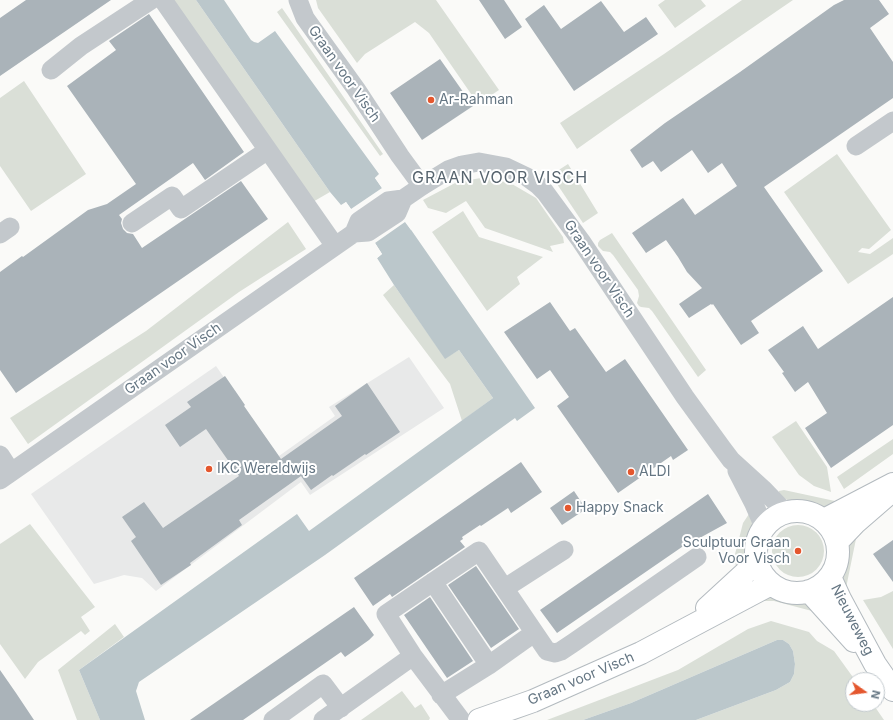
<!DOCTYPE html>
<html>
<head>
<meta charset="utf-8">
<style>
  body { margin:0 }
  #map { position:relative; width:893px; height:720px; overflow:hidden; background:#fafaf8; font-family:Inter,sans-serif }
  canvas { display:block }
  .north { position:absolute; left:845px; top:672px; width:40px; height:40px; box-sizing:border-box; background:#fff; border:1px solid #c1c8cd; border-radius:50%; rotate:104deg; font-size:11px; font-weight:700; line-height:16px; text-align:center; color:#657683 }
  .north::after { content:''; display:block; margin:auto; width:14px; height:18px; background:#e4572e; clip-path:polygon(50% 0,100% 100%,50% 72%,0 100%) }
</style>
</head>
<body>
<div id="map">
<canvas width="893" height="720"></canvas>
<div class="north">N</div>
</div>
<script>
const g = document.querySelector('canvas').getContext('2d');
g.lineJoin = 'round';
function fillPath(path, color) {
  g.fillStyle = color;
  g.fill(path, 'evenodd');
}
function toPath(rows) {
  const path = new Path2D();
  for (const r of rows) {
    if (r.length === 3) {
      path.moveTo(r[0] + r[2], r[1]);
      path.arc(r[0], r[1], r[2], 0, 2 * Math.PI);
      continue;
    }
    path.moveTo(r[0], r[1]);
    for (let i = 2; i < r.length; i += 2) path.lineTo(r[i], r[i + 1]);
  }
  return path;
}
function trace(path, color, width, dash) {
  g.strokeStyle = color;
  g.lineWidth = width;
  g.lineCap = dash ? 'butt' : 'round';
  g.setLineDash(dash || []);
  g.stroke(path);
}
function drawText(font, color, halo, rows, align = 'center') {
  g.font = font + ' Inter,sans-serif';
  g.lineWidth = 4;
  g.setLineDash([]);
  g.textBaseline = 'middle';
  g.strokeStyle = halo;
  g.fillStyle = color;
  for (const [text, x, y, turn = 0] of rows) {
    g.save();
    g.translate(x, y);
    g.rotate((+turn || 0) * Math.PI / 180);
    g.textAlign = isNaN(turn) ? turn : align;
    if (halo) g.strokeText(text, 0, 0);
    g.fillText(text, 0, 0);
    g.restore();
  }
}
const built = toPath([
  [409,357,444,408,310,495,301,482,156,591,142,578,124,575,94,584,31,494,216,366,279,456,335,416,329,407]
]);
const green = toPath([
  [171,0,196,0,330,192,311,203],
  [316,0,436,0,499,90,478,104,429,33,415,22,365,54,357,63,318,8],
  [665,0,701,0,706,6,675,28,658,5],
  [742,0,793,0,618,120,577,149,560,123,664,54],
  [282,8,383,154,380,156,277,12],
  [24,81,86,174,31,211,0,166,0,98],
  [837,154,891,230,869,249,862,248,858,252,870,254,893,238,893,254,848,284,784,192],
  [568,164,598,213,583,223,551,175],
  [487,177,512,184,536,198,563,237,564,243,550,246,553,252,485,228,466,201,446,213,428,208,423,200,457,182],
  [463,211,479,237,543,257,517,277,520,284,487,311,432,232],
  [288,222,306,249,239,292,28,444,10,418,146,331],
  [612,233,706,370,698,377,652,311,649,308,641,307,639,306,637,303,639,296,638,290,613,255,610,252,603,251,598,246,598,243,600,240],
  [394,285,445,358,459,350,493,398,462,421,450,384,383,295],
  [796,421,827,467,831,492,814,486,799,475,772,437],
  [893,439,893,454,844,489,837,477],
  [784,490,835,501,837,504,836,506,820,508,805,503,791,502,778,495,779,491],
  [751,511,753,522,748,556,740,571,736,566,734,558,743,523],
  [30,524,95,607,81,617,90,631,85,635,81,631,38,662,25,679,0,644,0,544],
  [798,551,26],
  [857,534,846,588,841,578,846,561,847,546],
  [893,591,893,649,863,600,881,597],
  [768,594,802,601,812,605,812,611,774,601,759,601],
  [771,621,809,632,817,641,834,651,855,680,853,680,853,704,873,704,884,720,696,720,776,690,790,682,794,674,795,664,793,651,789,644,783,640,777,640,631,703,583,720,547,720,678,670,748,629],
  [115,624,124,637,79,670,100,720,77,720,58,670],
  [402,691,415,708,421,704,430,718,429,720,361,720]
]);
const water = toPath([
  [196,0,224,0,251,40,254,42,258,43,275,31,379,174,375,178,535,408,517,421,515,418,325,555,139,682,136,691,145,720,100,720,79,670,297,514,309,531,493,398,459,350,445,359,394,285,377,258,382,254,375,243,346,202,341,205,330,192],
  [777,640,783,640,789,644,793,651,795,664,794,674,790,682,776,690,696,720,583,720,631,703]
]);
const pier = toPath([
  [381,173,381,175,378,178,413,229,411,230,405,222,375,243,382,254,376,259,376,256,379,254,373,245,345,205,342,207,340,207,346,202,351,209,382,188,375,178]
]);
const building = toPath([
  [26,0,111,0,0,76,0,18],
  [479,0,504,0,522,27,505,39],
  [844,0,879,0,889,14,870,28,893,62,893,98,764,187,823,271,751,321,759,333,741,345,713,304,712,305,711,304,689,318,679,304,702,288,687,272,678,257,666,240,646,253,632,233,683,198,695,215,737,186,722,163,708,173,692,150,661,172,653,161,642,168,630,150,665,123,740,72,834,5],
  [601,1,624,32,646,17,658,34,574,91,525,19,544,5,561,29],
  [149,14,244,152,205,180,193,163,119,215,122,219,121,223,123,229,127,233,133,234,142,248,241,181,268,219,16,393,0,370,0,272,22,256,23,257,88,210,107,204,136,184,67,86,116,50,109,41],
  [440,59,473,106,422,140,390,93],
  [893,297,893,425,831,468,805,428,827,413,808,382,795,392,782,373,784,372,768,350,803,326,818,349],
  [550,302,570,331,575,328,606,372,625,359,688,450,673,460,671,456,618,493,557,406,569,397,550,370,537,379,504,332],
  [225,376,245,405,244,406,281,459,342,416,335,406,367,383,400,432,366,455,365,454,333,476,332,475,311,490,301,476,239,520,242,525,190,563,191,565,161,585,131,541,136,537,122,517,144,502,163,528,239,476,206,429,180,447,165,425,191,407,187,402],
  [521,462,542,492,511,513,508,508,481,526,480,525,462,537,463,539,460,541,465,547,392,597,390,594,373,606,354,578],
  [574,491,586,509,562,525,550,508],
  [708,494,727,523,696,540,695,538,557,633,540,610],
  [893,540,893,582,873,554],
  [476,566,519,629,491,648,448,585],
  [430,597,473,661,447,678,404,615],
  [354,607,374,635,369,640,345,657,341,652,243,720,190,720],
  [0,670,16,693,34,720,0,720]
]);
const street = toPath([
  [163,0,335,246],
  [298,0,305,18,356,89,400,156,422,186],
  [51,70,81,46,151,0],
  [856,146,893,121],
  [132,223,172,196,181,209,268,150],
  [354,233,359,221,388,201,403,199],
  [0,234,10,227],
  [0,455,11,472],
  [737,471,754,504,764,527],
  [0,480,354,233,368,232,397,213,403,199,422,186,448,170,462,165,479,162,506,167,527,177,538,185,545,192,581,241,685,397,722,448,731,460,764,490,785,512],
  [433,582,489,665],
  [505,588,564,550],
  [441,695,489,665,534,633],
  [273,720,323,684,341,708],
  [323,720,413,656],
  [461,720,413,656,386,614,433,582,479,551,547,651,555,653,561,651,573,643,697,557]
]);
const secondary = toPath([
  [797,552,41],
  [824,520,893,484],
  [837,542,855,523,885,497],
  [830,577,840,599,875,664,893,690],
  [809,591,854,641],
  [707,608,757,562],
  [479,720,533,701,641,653,771,584]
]);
const markers = [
  [431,100,4,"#e4572e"],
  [209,469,4,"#e4572e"],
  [631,472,4,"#e4572e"],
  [568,508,4,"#e4572e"],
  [798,551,4,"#e4572e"]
];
const streetNames = [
  ["Graan voor Visch",344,74,55],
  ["Graan voor Visch",599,269,56],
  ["Graan voor Visch",173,359,-35],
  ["Nieuweweg",852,620,63],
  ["Graan voor Visch",581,679,-23]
];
const poiNames = [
  ["Ar-Rahman",439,100],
  ["IKC Wereldwijs",217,469],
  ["ALDI",639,472],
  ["Happy Snack",576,508],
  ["Sculptuur Graan",790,543,"right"],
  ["Voor Visch",790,559,"right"]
];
const quarterNames = [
  ["GRAAN VOOR VISCH",500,178]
];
fillPath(built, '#e8e9e9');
fillPath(green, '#dadfd7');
fillPath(water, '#bbc7cb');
fillPath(pier, '#fafaf8');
fillPath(building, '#aab3b9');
trace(secondary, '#b3babf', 24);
trace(street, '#c3c8cc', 19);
trace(secondary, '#fff', 22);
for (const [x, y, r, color] of markers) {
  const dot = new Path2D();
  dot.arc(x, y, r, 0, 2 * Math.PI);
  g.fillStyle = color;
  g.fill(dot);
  trace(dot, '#fff', 1.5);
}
drawText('14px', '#657683', '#fff', streetNames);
drawText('14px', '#657683', '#fff', poiNames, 'left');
g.letterSpacing = '1px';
drawText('16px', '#57646e', '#fff', quarterNames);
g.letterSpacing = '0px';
</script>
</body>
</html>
